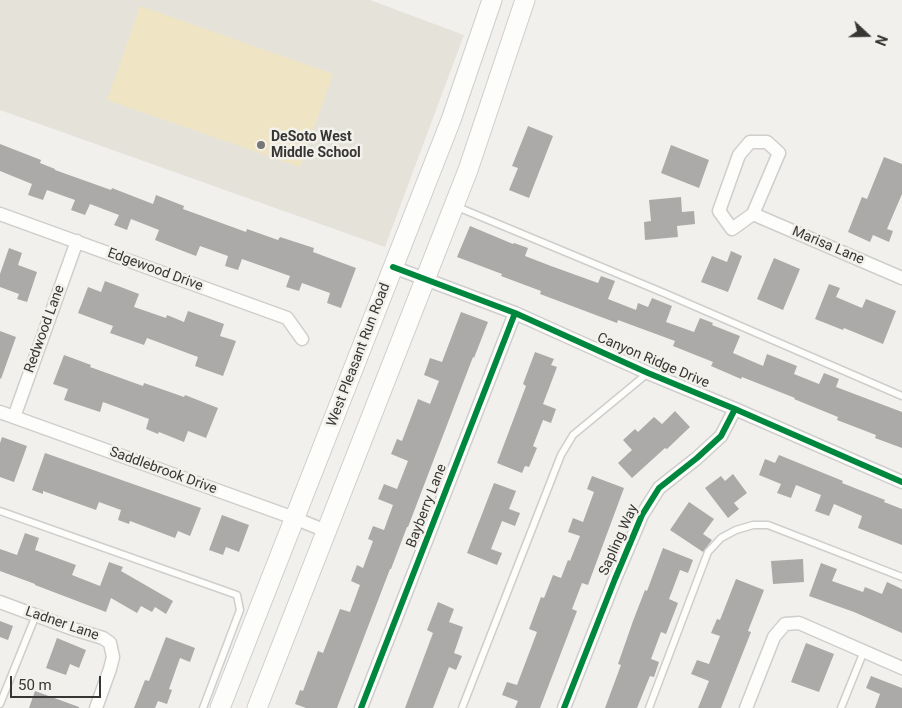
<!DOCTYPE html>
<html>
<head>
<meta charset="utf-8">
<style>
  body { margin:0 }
  #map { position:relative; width:902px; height:708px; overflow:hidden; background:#f1f0ed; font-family:Roboto,sans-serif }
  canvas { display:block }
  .north { position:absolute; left:842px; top:10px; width:50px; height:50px; -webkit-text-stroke:4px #f3f1eb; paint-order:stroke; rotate:111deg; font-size:14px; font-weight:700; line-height:20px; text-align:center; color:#373634 }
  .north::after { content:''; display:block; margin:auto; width:18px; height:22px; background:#373634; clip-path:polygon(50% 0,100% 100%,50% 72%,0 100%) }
  .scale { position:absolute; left:10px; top:676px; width:91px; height:22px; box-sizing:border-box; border:2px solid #373634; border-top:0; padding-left:6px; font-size:15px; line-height:18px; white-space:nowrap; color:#373634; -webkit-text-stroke:4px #f3f1eb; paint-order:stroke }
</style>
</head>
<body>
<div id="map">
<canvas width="902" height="708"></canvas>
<div class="north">N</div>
<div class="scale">50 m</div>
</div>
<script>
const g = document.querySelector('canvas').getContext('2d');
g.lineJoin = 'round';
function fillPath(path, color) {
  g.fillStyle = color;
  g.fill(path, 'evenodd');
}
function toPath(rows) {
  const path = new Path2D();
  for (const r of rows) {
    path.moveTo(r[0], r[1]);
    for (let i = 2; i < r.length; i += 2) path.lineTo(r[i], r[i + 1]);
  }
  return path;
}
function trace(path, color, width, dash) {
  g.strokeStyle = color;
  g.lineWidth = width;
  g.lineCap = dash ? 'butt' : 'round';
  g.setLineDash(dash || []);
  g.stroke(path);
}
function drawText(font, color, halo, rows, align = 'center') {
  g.font = font + ' Roboto,sans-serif';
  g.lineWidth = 5;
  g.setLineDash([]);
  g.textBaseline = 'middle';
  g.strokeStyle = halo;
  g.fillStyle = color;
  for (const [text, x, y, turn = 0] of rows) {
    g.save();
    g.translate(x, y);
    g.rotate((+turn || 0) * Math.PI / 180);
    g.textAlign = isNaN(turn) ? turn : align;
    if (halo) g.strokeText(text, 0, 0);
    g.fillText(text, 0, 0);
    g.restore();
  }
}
const built = toPath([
  [0,0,370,0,464,35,385,247,0,110]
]);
const green = toPath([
  [140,6,333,74,300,167,107,100]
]);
const building = toPath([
  [528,126,553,136,529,198,509,190,518,168,512,166],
  [0,144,41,160,40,163,55,169,55,170,111,190,112,188,153,204,156,195,184,206,183,209,246,232,247,229,278,240,280,237,314,248,313,252,356,268,341,308,327,303,330,293,302,283,299,291,286,287,290,276,242,259,238,270,225,266,228,256,200,246,196,256,183,251,155,240,159,230,131,219,127,230,114,225,119,215,90,204,85,215,71,210,75,200,47,190,43,200,28,195,32,184,0,171],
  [671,145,709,160,699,188,661,173],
  [884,157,902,164,902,194,887,229,893,231,889,242,873,235,870,242,848,232,862,197,867,199],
  [681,197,682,212,694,211,695,224,677,226,678,237,645,240,644,222,651,221,649,200],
  [470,226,513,244,514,243,528,248,525,256,551,266,598,283,601,276,615,281,608,299,636,310,638,303,648,307,652,298,672,306,666,322,694,332,700,318,713,323,712,325,740,336,733,353,763,366,767,354,797,366,794,374,819,384,824,373,839,379,836,387,902,412,902,448,875,438,876,435,837,420,838,417,794,399,795,398,742,377,741,379,711,366,713,362,673,346,675,341,618,320,617,323,540,294,541,291,501,276,502,274,457,257],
  [9,248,22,253,18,265,37,272,27,302,17,299,19,294,0,287,0,274],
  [731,251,742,256,728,292,701,282,712,256,727,262],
  [774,258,800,269,783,310,757,299],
  [105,281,139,294,134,307,166,318,167,315,184,322,188,311,224,324,220,336,236,341,223,376,195,366,198,357,147,338,144,345,110,333,113,326,78,313,88,287,101,292],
  [829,284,840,288,836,297,862,308,866,299,896,311,883,344,844,328,843,330,815,319],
  [461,312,488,322,474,358,473,357,408,527,407,527,391,569,390,569,337,708,306,708,295,704,300,690,303,691,318,651,323,653,340,609,350,612,360,585,351,581,357,565,363,568,373,541,368,539,373,526,384,530,393,505,378,499,384,484,397,489,408,461,391,454,397,439,402,441,418,399,430,404,439,381,424,375,430,358,442,362],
  [0,331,16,337,1,379,0,378],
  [535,352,554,359,551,365,557,367,543,404,556,409,551,423,543,420,533,446,537,448,529,467,525,466,522,473,497,463,526,386,523,384],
  [64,355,91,365,90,367,143,386,144,383,184,397,185,395,218,408,206,438,188,431,184,442,159,432,158,434,146,429,149,419,103,402,100,412,64,400,68,389,53,384],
  [675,411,690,427,667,449,665,448,632,478,618,463,632,450,623,440,635,429,638,432,654,417,662,424],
  [2,437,27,446,14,482,0,477,0,443],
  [45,453,201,508,190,536,178,531,175,538,130,521,129,524,118,520,121,510,99,502,96,510,43,491,43,494,32,490],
  [779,455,843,481,842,483,885,500,884,502,902,509,902,545,858,528,862,516,834,504,829,516,815,511,821,495,796,485,791,498,777,493,781,484,759,475,765,459,775,463],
  [733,474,747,493,734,503,739,509,728,518,705,488,721,476,725,481],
  [592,476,624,488,588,585,582,583,572,609,577,611,540,708,515,708,518,701,502,695,507,682,517,685,537,632,529,629,541,597,544,598,553,575,561,578,568,560,570,561,580,536,568,532,573,518,583,522,594,492,587,489],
  [494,483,516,491,509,509,520,513,515,526,502,521,491,549,502,553,497,565,467,553],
  [689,502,714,519,703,534,712,540,703,552,670,530],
  [222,515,249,525,239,552,226,547,223,555,209,550],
  [25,533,39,538,35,550,76,565,72,575,100,586,109,562,123,567,121,571,173,601,166,614,155,607,152,612,141,606,137,613,111,598,106,612,35,585,35,584,0,571,0,549,17,555],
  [663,548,693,560,688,573,680,570,669,599,678,603,666,634,661,632,651,659,659,662,654,677,650,676,637,708,605,708,621,665,618,664,633,621,645,590,647,591],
  [803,559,804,582,773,584,771,561],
  [821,563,837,569,832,581,863,592,865,587,882,594,887,582,902,589,902,633,854,612,809,596],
  [736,579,764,590,748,631,751,632,721,708,698,708,709,681,691,674,697,660,709,664,720,636,711,633,717,619,720,620],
  [438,602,454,609,449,622,463,627,454,653,462,656,456,670,449,667,433,708,405,708,433,633,427,630],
  [0,621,13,626,8,640,0,637],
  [166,637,195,648,190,662,180,658,169,689,172,690,167,704,158,701,155,708,134,708,145,680,149,681],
  [57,638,86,650,79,668,70,664,66,675,46,668],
  [806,643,834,654,819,692,791,682],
  [871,676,902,688,902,708,875,708,880,694,866,688],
  [35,691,79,707,79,708,29,708]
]);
const lane = toPath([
  [455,206,664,293,902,396],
  [0,511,237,595,240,610,203,708],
  [0,704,36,615],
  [462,708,561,455,573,435,648,373],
  [649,708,708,552,721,538,736,530,753,525,768,525,902,577],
  [841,708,864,651]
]);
const street = toPath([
  [750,142,767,142,779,153,753,214,732,229,719,211,739,155,750,142],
  [0,214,287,318,302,339],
  [753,214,902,278],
  [393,267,515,313,648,373,735,409,902,482],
  [0,412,294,518,326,531],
  [14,417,77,241],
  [0,602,70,628,103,638,110,643,113,657,110,669,96,708],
  [361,708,515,313],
  [564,708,615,579,642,515,659,488,697,458,721,436,735,409],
  [746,708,774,637,785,624,799,623,902,668]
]);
const secondary = toPath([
  [220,708,451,120,492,0],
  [257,708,468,170,525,0]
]);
const cycleway = toPath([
  [393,267,515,313,648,373,735,409,902,482],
  [361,708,515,313],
  [564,708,615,579,642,515,659,488,697,458,721,436,735,409]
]);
const markers = [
  [261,145,5,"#787775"]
];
const poiNames = [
  ["DeSoto West",271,137],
  ["Middle School",271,153]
];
const streetNames = [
  ["Marisa Lane",828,246,23],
  ["Edgewood Drive",155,270,20],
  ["Redwood Lane",45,329,-70],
  ["West Pleasant Run Road",359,355,-69],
  ["Canyon Ridge Drive",653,361,23],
  ["Saddlebrook Drive",163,471,20],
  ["Bayberry Lane",427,506,-69],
  ["Sapling Way",619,540,-66],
  ["Ladner Lane",62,624,19]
];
fillPath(built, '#e5e2da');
fillPath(green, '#efe4c4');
fillPath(building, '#abaaa8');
trace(lane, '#cfcecc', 9);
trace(street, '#cfcecc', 15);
trace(secondary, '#cfcecc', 21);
trace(lane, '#fdfdfc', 6);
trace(street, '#fdfdfc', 12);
trace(secondary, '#fdfdfc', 19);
trace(cycleway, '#00873e', 6);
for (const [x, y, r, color] of markers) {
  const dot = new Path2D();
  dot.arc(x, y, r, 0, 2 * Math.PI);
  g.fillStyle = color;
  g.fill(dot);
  trace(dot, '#f3f1eb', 2);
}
drawText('bold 14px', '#373634', '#f3f1eb', poiNames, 'left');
drawText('14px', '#373634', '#f3f1eb', streetNames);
</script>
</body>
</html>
